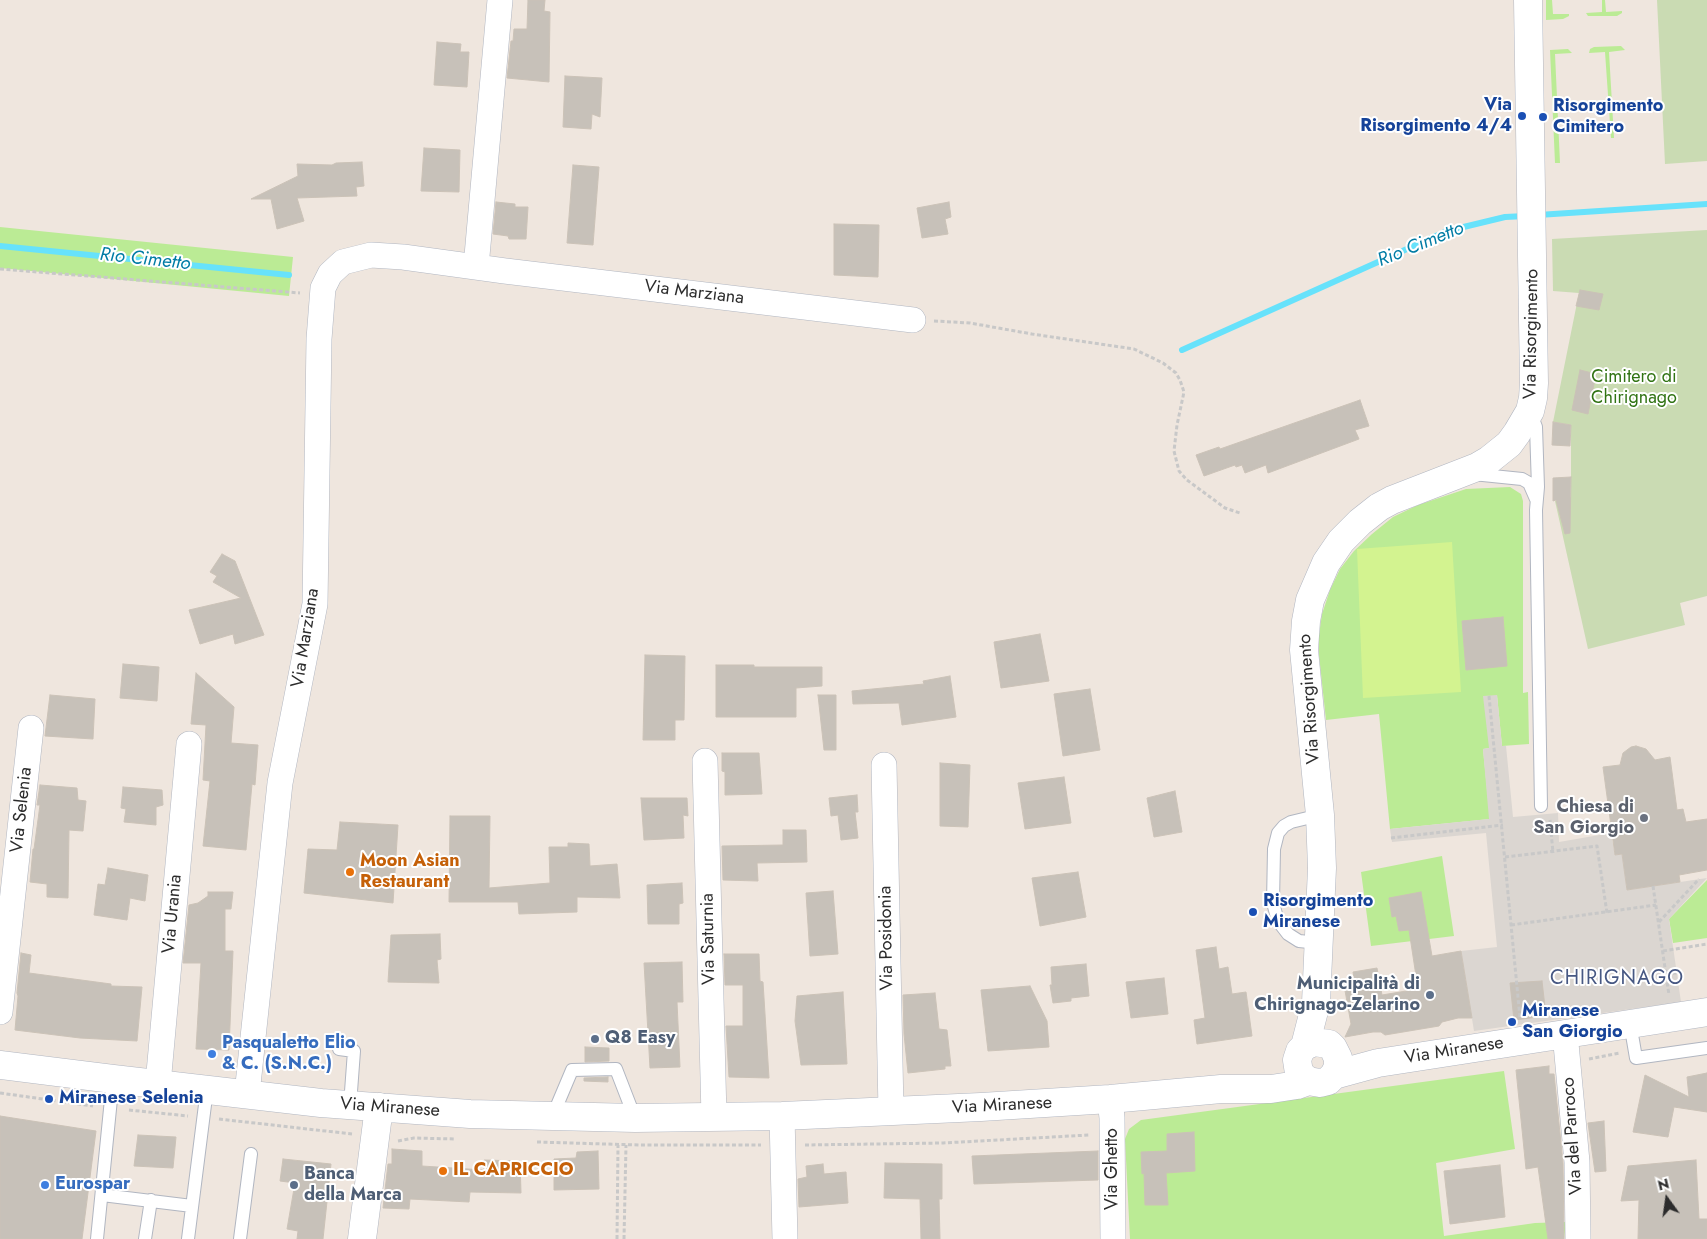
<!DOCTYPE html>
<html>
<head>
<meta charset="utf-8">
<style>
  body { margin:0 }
  #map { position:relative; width:1707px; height:1239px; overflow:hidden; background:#efe6de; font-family:Jost,sans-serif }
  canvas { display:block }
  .north { position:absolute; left:1642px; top:1174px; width:50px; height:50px; -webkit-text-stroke:4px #fff; paint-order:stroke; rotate:346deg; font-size:14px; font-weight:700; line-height:20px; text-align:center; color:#2c2c2c }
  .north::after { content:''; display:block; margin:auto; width:18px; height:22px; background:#2c2c2c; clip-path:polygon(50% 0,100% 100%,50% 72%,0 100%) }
</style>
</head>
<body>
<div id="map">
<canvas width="1707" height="1239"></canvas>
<div class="north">N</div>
</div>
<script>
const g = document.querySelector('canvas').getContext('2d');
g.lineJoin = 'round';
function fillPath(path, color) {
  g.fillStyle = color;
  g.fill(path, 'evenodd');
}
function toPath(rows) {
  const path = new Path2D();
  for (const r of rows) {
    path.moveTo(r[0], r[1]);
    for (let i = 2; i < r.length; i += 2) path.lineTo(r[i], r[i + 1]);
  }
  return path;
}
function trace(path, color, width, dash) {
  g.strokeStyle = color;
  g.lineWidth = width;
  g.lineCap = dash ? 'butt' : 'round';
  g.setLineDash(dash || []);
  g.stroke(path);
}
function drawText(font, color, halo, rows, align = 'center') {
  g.font = font + ' Jost,sans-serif';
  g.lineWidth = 4;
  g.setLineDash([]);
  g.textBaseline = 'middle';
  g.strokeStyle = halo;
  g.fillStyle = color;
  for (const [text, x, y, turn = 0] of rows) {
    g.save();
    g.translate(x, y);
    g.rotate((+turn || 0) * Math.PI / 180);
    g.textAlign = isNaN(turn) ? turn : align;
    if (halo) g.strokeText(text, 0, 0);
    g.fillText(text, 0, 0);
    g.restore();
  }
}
const green = toPath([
  [1546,0,1552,0,1553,14,1569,14,1569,16,1563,19,1546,20],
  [1602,0,1605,0,1606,12,1622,11,1622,13,1617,16,1588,16,1586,13,1602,12],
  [1621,46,1625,50,1609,52,1614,138,1611,138,1605,52,1589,53,1590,49,1594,47],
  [1568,49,1572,53,1555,54,1560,163,1555,163,1550,50],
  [0,227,293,257,289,296,0,268],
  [1510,487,1521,494,1523,501,1523,693,1528,692,1529,744,1502,746,1497,695,1489,748,1483,749,1490,819,1390,829,1379,714,1326,720,1319,655,1319,635,1322,614,1330,590,1340,569,1354,551,1372,534,1393,517,1418,505,1466,489],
  [1442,856,1454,936,1371,946,1361,872],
  [1707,880,1707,938,1673,943,1669,919],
  [1504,1071,1515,1149,1436,1163,1444,1236,1535,1223,1566,1222,1564,1239,1130,1239,1125,1139,1129,1129,1141,1120]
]);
const cemetery = toPath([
  [1657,0,1707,0,1707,161,1665,164],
  [1707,230,1707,596,1680,603,1685,625,1588,649,1555,501,1571,497,1571,425,1553,422,1579,293,1553,291,1552,239]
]);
const pitch = toPath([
  [1452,542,1461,692,1363,698,1357,549]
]);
const plaza = toPath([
  [1497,695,1502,746,1506,746,1513,817,1558,813,1559,842,1611,833,1615,855,1622,854,1627,890,1707,878,1669,919,1681,1002,1474,1031,1461,951,1497,947,1486,833,1392,842,1390,829,1489,819,1483,749,1489,748,1483,696]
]);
const stream = toPath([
  [1538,215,1707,204],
  [0,246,289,275],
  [1182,350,1447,231,1505,217,1526,216]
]);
const building = toPath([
  [528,0,545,0,544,11,550,12,549,82,507,78,511,41,513,41,514,29,527,29,528,0],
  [437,42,461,44,460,52,469,52,467,87,434,85,437,42],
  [565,76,602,78,600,117,592,114,591,129,563,127,565,76],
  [424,148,460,150,459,192,421,191,424,148],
  [362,162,364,186,356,187,357,196,297,198,304,221,277,229,271,199,251,199,298,176,297,164,332,165,336,163,362,162],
  [573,165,599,167,593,245,567,243,573,165],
  [496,202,515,204,515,207,528,207,526,239,509,239,508,236,493,234,496,202],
  [949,202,951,217,945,219,948,234,922,238,917,208,949,202],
  [834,224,879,225,878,277,834,275,834,224],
  [1580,290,1603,294,1599,310,1576,306,1580,290],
  [1580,370,1596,374,1588,414,1572,410,1580,370],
  [1360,400,1369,426,1355,430,1359,439,1268,473,1266,465,1245,473,1242,465,1236,467,1235,465,1204,476,1196,455,1219,447,1220,449,1360,400],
  [1553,422,1571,425,1570,446,1552,445,1553,422],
  [1571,477,1570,533,1565,534,1556,500,1553,501,1553,478,1571,477],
  [222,554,235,561,264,635,235,644,233,634,200,644,189,610,241,598,213,582,217,576,210,572,222,554],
  [1503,617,1507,666,1466,670,1462,621,1503,617],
  [1040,634,1049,681,1001,688,994,642,1040,634],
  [645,655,685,656,684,720,675,720,675,740,643,740,645,655],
  [123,664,159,667,157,701,120,698,123,664],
  [716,665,754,665,754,667,822,667,822,686,796,688,796,717,716,717,716,665],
  [196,673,234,707,231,743,258,745,255,785,252,784,246,850,203,846,210,781,203,780,206,725,191,724,196,673],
  [950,676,956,717,902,725,899,703,853,704,852,691,924,684,923,681,950,676],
  [1090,689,1100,750,1063,756,1054,694,1090,689],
  [50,695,95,699,93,739,45,736,50,695],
  [818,695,836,695,836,750,824,750,818,695],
  [1636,746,1646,749,1655,760,1670,757,1677,810,1683,809,1686,822,1707,819,1707,870,1679,875,1680,882,1627,890,1622,854,1615,855,1603,767,1620,765,1623,753,1631,747,1636,746],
  [722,753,759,753,762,794,725,795,725,772,722,771,722,753],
  [940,763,970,765,968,827,940,826,940,763],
  [1064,777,1071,823,1025,829,1018,783,1064,777],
  [40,785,77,788,78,800,86,801,83,831,69,830,68,898,47,897,47,884,30,882,33,849,34,849,40,805,37,805,40,785],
  [123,787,162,790,163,805,156,807,156,825,124,822,126,809,121,808,123,787],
  [1175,791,1182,832,1154,837,1147,798,1175,791],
  [857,795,858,812,855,812,858,838,841,840,838,815,831,816,829,798,857,795],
  [641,798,687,798,688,816,683,815,684,838,644,840,641,798],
  [450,816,490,816,489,888,550,883,549,847,568,847,568,843,589,844,590,866,617,864,620,898,577,897,577,912,519,914,518,902,449,902,450,816],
  [340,822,398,825,393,903,304,893,308,849,337,850,340,822],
  [783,830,806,830,807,862,757,863,758,881,723,880,722,846,783,845,783,830],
  [108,868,148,875,145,901,130,898,127,920,94,915,98,884,105,885,108,868],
  [1078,872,1086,917,1040,926,1032,878,1078,872],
  [682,883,683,903,679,904,679,924,648,924,647,885,682,883],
  [833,891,838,954,810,956,806,893,833,891],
  [208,892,233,892,231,909,225,909,225,951,233,951,229,1050,196,1049,201,963,183,963,189,905,198,903,208,896,208,892],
  [1421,892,1432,956,1461,951,1472,1018,1458,1018,1442,1022,1439,1026,1385,1035,1381,1032,1373,1032,1345,1037,1351,1024,1344,985,1355,983,1353,972,1377,968,1382,995,1418,989,1409,930,1399,931,1396,916,1392,917,1389,898,1421,892],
  [440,934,441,959,437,960,439,983,388,982,391,935,440,934],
  [1216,947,1219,969,1228,967,1232,994,1246,992,1252,1036,1197,1044,1194,1020,1205,1018,1196,950,1216,947],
  [21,953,31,955,29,973,111,984,111,986,142,987,137,1041,80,1038,15,1030,18,996,17,993,21,953],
  [724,954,759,954,760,981,763,982,769,1078,729,1077,726,1026,743,1026,743,985,725,985,724,954],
  [682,962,683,1002,677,1002,680,1067,650,1068,644,963,682,962],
  [1086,964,1089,996,1071,998,1071,1001,1053,1003,1050,985,1052,985,1051,967,1086,964],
  [1164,978,1168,1014,1131,1018,1126,982,1164,978],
  [1542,981,1546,1016,1514,1020,1510,983,1542,981],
  [1030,986,1047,1021,1049,1047,988,1051,981,990,1030,986],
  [843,992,847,1064,801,1065,795,1021,797,996,843,992],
  [935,993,939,1029,947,1030,951,1066,945,1066,945,1069,908,1073,904,1034,903,995,935,993],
  [585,1047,609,1048,609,1061,585,1062,585,1047],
  [1549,1066,1549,1074,1554,1074,1563,1163,1564,1239,1548,1239,1538,1167,1526,1169,1516,1070,1549,1066],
  [1707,1073,1707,1112,1674,1107,1668,1137,1633,1132,1645,1075,1689,1097,1687,1077,1707,1073],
  [608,1077,608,1082,584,1081,584,1078,608,1077],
  [0,1116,96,1131,82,1239,0,1239,0,1116],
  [1604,1121,1606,1171,1595,1172,1588,1123,1604,1121],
  [1194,1132,1195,1171,1166,1173,1168,1205,1145,1205,1144,1173,1142,1174,1141,1152,1167,1151,1167,1134,1194,1132],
  [138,1135,176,1137,173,1168,134,1166,138,1135],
  [392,1149,422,1151,422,1166,484,1170,484,1160,520,1161,521,1193,470,1192,469,1202,410,1199,409,1209,383,1208,388,1164,392,1164,392,1149],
  [598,1151,599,1189,554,1190,554,1159,576,1158,577,1152,598,1151],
  [1098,1151,1098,1180,974,1184,972,1156,1098,1151],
  [283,1159,331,1164,323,1239,297,1239,298,1231,287,1229,295,1183,280,1181,283,1159],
  [1696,1160,1699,1219,1707,1219,1707,1239,1638,1239,1639,1200,1621,1201,1628,1166,1696,1160],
  [885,1163,942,1164,942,1199,939,1199,940,1239,921,1239,920,1199,884,1198,885,1163],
  [823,1164,824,1174,846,1172,848,1203,799,1207,798,1179,807,1177,806,1166,823,1164],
  [1500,1165,1505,1217,1450,1224,1444,1171,1500,1165]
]);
const path = toPath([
  [0,269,300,293],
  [934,321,970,323,1032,334,1134,349,1163,363,1176,373,1180,380,1184,392,1177,425,1174,451,1179,471,1187,480,1225,508,1240,513],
  [1489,696,1520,1018],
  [1550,820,1553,853],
  [1391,838,1503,825],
  [1505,857,1597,846,1607,913],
  [1653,886,1669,995],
  [1659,922,1699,879],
  [1511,925,1656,905],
  [1663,951,1707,944],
  [1666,974,1685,972],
  [1589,1059,1620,1053],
  [0,1093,93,1106],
  [129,1110,188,1116],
  [219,1119,352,1134],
  [398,1141,414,1138,456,1139],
  [537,1142,640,1145,761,1145],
  [805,1145,943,1143,1089,1135],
  [617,1239,618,1145],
  [624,1239,626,1145]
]);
const service = toPath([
  [1531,414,1536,427,1538,487,1536,510,1541,806],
  [1473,474,1522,479,1529,483,1536,499],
  [1319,943,1299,941,1288,934,1278,921,1273,903,1274,849,1278,833,1284,826,1291,822,1320,815],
  [1630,1023,1636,1058,1707,1048],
  [339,1049,354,1051,350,1105],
  [553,1115,572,1070,616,1069,635,1118],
  [102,1195,192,1206],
  [97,1239,113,1079],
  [145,1239,151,1200],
  [188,1239,207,1089],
  [240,1239,251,1154]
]);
const minor = toPath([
  [476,267,500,0],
  [705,761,714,1117],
  [884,765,891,1111],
  [0,1012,31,728],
  [1565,1033,1577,1162,1578,1239],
  [158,1084,189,744],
  [247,1094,280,783,315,604,319,339,323,288,330,274,343,262,371,255,403,257,505,271,913,320],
  [1110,1099,1112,1118,1113,1239],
  [782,1116,785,1239]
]);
const tertiary = toPath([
  [1305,1046,1316,1003,1322,868,1320,815,1304,650,1306,621,1310,600,1326,563,1341,541,1360,522,1379,507,1392,500,1477,467,1489,460,1509,444,1517,433,1530,411,1533,398,1534,383,1528,0],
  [0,1065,113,1079,321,1103,470,1114,635,1118,782,1116,981,1107,1110,1099,1221,1089,1271,1089,1297,1085,1308,1081],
  [1334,1075,1338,1067,1338,1058,1333,1048,1329,1044,1314,1042,1305,1046,1300,1051,1297,1060,1299,1073,1308,1081,1320,1083,1328,1081,1334,1075,1378,1063,1707,1012],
  [362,1239,379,1107]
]);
const markers = [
  [1522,116,5,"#1a4fb4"],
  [1543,117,5,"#1a4fb4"],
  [1644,818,5,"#6b7280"],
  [350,872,5,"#e8710a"],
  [1253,912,5,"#1a4fb4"],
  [1430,995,5,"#5c6f8a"],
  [1512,1022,5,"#1a4fb4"],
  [595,1039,5,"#5c6f8a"],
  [212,1054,5,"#3f7fe0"],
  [49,1099,5,"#1a4fb4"],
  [443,1171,5,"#e8710a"],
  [45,1185,5,"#3f7fe0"],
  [294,1185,5,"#5c6f8a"]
];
const transitNames = [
  ["Via",1512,106,"right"],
  ["Risorgimento 4/4",1512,127,"right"],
  ["Risorgimento",1553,107],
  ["Cimitero",1553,128],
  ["Risorgimento",1263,902],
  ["Miranese",1263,923],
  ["Miranese",1522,1012],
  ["San Giorgio",1522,1033],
  ["Miranese Selenia",59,1099]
];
const streetNames = [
  ["Via Marziana",694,293,7],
  ["Via Risorgimento",1532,334,-89],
  ["Via Marziana",306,638,-81],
  ["Via Risorgimento",1310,699,-94],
  ["Via Selenia",22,810,-84],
  ["Via Urania",173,914,-85],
  ["Via Posidonia",887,938,-91],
  ["Via Saturnia",709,939,-91],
  ["Via Miranese",1454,1051,-9],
  ["Via Miranese",1002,1106,-3],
  ["Via Miranese",390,1108,4],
  ["Via del Parroco",1573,1136,-94],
  ["Via Ghetto",1113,1169,-90]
];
const parkNames = [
  ["Cimitero di",1634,378],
  ["Chirignago",1634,399]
];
const worshipNames = [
  ["Chiesa di",1634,808],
  ["San Giorgio",1634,829]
];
const foodNames = [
  ["Moon Asian",360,862],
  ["Restaurant",360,883],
  ["IL CAPRICCIO",453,1171]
];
const serviceNames = [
  ["Municipalità di",1420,985,"right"],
  ["Chirignago-Zelarino",1420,1006,"right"],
  ["Q8 Easy",605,1039],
  ["Banca",304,1175],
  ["della Marca",304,1196]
];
const shopNames = [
  ["Pasqualetto Elio",222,1044],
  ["& C. (S.N.C.)",222,1065],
  ["Eurospar",55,1185]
];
const waterNames = [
  ["Rio Cimetto",1421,245,-22],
  ["Rio Cimetto",145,260,6]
];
const quarterNames = [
  ["CHIRIGNAGO",1617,979]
];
fillPath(green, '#bbeb95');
fillPath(cemetery, '#cadbb3');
fillPath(pitch, '#d3f390');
fillPath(plaza, '#dbd6d1');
trace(stream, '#67e2fb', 6);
fillPath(building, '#c7c1b9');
trace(building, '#cbc2b7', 1);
trace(service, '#b1b6c1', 14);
trace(minor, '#b1b6c1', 26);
trace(tertiary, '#b1b6c1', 29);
trace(path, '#c8c8c8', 3, [4, 2.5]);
trace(service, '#fff', 12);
trace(minor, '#fff', 25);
trace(tertiary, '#fff', 28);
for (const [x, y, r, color] of markers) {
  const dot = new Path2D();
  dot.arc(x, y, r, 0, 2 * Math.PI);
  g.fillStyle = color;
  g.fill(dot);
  trace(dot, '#fff', 2);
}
drawText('bold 18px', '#164399', '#fff', transitNames, 'left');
drawText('18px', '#2c2c2c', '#fff', streetNames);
drawText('18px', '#307313', '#fff', parkNames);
drawText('bold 18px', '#5b616d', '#fff', worshipNames, 'right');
drawText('bold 18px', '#c56008', '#fff', foodNames, 'left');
drawText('bold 18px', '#4e5e75', '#fff', serviceNames, 'left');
drawText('bold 18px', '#366cbe', '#fff', shopNames, 'left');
drawText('italic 19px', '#017ca5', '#fff', waterNames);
g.letterSpacing = '1px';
drawText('20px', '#475883', '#fff', quarterNames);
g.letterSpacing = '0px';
</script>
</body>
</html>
